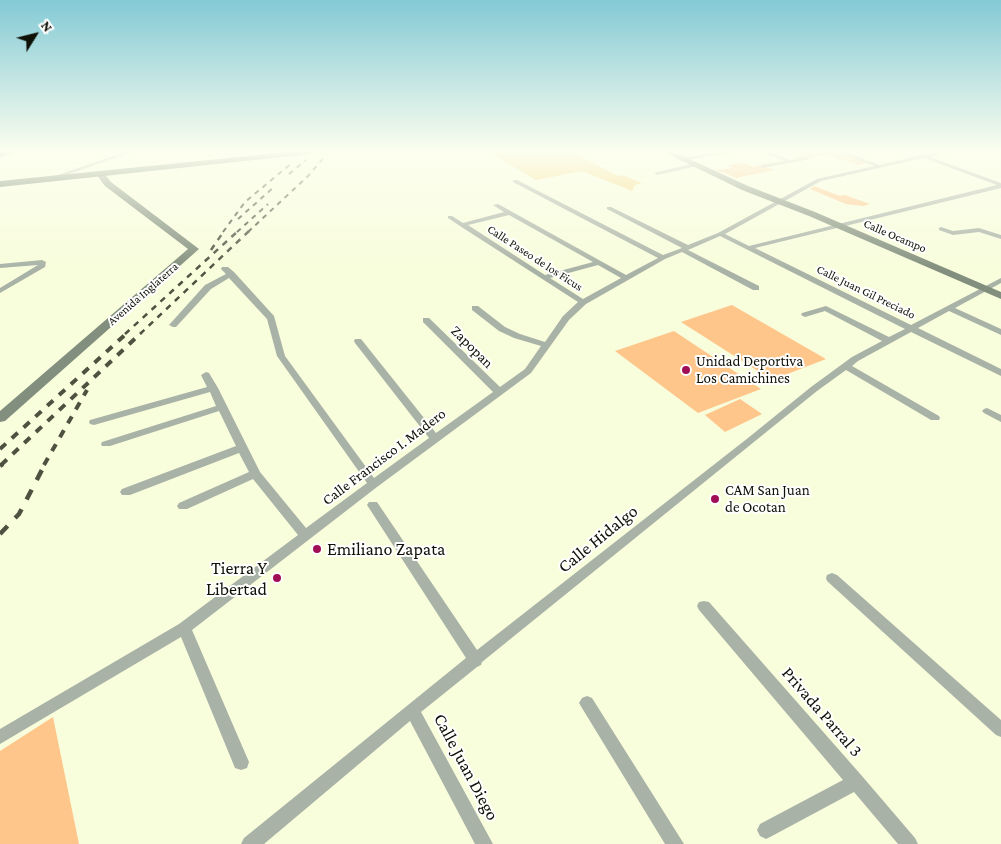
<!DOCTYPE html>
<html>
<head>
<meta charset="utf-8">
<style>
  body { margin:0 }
  #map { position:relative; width:1001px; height:844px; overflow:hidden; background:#f8fddc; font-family:"Crimson Pro",serif }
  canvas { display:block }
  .north { position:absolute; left:10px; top:10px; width:50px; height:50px; -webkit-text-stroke:4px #fff; paint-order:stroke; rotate:54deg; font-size:14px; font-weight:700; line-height:20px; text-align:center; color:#101106 }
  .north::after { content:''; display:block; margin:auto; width:18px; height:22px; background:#101106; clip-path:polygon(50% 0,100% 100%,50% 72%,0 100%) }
</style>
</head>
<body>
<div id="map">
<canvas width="1001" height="844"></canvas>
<div class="north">N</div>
</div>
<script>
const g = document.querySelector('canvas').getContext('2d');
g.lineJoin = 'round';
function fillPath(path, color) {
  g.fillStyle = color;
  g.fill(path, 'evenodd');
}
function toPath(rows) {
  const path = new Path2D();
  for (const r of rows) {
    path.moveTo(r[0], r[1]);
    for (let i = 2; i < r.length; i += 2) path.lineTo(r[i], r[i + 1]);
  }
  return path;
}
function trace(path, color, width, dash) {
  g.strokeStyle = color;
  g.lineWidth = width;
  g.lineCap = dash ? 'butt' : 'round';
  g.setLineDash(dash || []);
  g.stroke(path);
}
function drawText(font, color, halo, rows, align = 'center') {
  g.font = font + ' "Crimson Pro",serif';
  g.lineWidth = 4;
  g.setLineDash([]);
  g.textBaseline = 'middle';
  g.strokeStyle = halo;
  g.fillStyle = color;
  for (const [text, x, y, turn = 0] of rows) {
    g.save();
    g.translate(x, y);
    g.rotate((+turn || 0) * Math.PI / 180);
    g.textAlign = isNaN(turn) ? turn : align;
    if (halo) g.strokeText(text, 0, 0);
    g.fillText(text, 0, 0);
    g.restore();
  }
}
const green = toPath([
  [799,152,835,152,867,163,859,165,827,155,798,159,794,157,806,155],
  [744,163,753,167,761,165,774,170,736,178,723,172,711,171,733,168,728,165],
  [814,186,840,196,845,195,870,204,863,206,846,204,810,189],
  [732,305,826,359,772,380,681,322],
  [674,331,761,389,698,413,615,351],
  [740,399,762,414,725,432,705,415],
  [53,717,79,844,0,844,0,751]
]);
const building = toPath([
  [489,152,571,152,618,176,622,175,642,183,635,185,632,191,582,171,536,180]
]);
const street = toPath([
  [125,152,133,152,51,180,46,179,125,152],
  [719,152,732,152,681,161,678,159,719,152],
  [763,152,770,152,790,160,807,157,810,159,763,168,761,167,761,165,784,161,763,152],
  [837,152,845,152,880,165,924,154,947,152,930,157,1001,183,1001,188,755,248,911,325,1001,278,1001,283,955,308,1001,329,1001,335,949,311,918,328,1001,369,1001,376,911,332,858,361,852,366,939,416,940,418,939,420,931,420,846,370,817,391,482,662,481,665,477,667,421,712,493,844,475,844,410,721,264,844,241,844,244,838,466,658,369,508,367,505,369,502,377,502,477,650,748,438,811,387,852,357,882,341,825,311,805,317,801,315,802,313,826,306,889,337,905,329,720,236,688,250,759,286,759,290,753,290,682,252,665,259,586,304,569,320,531,373,377,487,192,630,249,762,247,768,241,770,235,768,181,637,0,744,0,729,179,624,298,535,253,479,187,509,179,509,177,506,179,503,249,472,239,453,130,495,122,495,120,492,122,489,236,446,219,411,110,446,102,446,101,444,102,442,216,406,210,392,94,425,90,424,89,422,90,420,207,387,201,375,206,372,209,373,218,388,260,472,306,528,367,483,277,356,267,319,229,278,211,289,176,327,173,327,169,325,205,285,226,274,221,269,222,267,228,267,234,272,274,316,285,356,374,478,429,438,355,343,354,341,355,339,361,339,436,433,493,392,423,322,423,318,429,318,500,387,525,369,541,346,514,338,499,331,472,310,472,306,478,306,505,327,520,334,545,342,563,316,578,302,460,226,448,218,448,216,452,216,463,223,504,212,493,205,498,204,626,275,658,258,513,182,513,180,517,180,663,255,682,248,607,209,607,207,611,207,688,245,718,233,817,179,874,166,837,152],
  [924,158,997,185,749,246,725,234,821,181,924,158],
  [509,215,593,262,545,275,468,225,509,215],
  [598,265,621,278,583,299,550,278,598,265],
  [695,163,697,164,697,166,657,175,654,173,695,163],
  [941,227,953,231,979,228,1001,235,1001,239,979,232,953,235,939,230,939,228,941,227],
  [42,260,46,262,45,267,0,293,0,288,38,265,0,268,0,264,42,260],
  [987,408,1001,415,1001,422,984,413,982,411,984,409,987,408],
  [832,573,837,575,1001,720,1001,737,996,735,827,581,826,578,827,575,832,573],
  [704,601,709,602,862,776,915,838,918,844,898,844,854,792,772,836,766,839,760,836,757,830,760,824,843,780,699,610,697,606,699,602,704,601],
  [587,696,592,698,684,844,665,844,582,708,579,703,582,698,587,696]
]);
const secondary = toPath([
  [5,152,16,152,0,158,0,154,5,152],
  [664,152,674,152,748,186,815,212,1001,292,1001,299,809,216,742,190,664,152],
  [97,172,103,172,111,182,199,249,5,421,0,422,0,411,188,249,105,186,96,174,97,172]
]);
const primary = toPath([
  [289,152,315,152,311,154,0,187,0,181,289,152]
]);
const highway = toPath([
  [0,152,8,152,0,156,0,152]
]);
const railFar3 = toPath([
  [289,174,306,160],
  [238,219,274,187],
  [223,232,245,202,293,162],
  [237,232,268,204],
  [248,232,308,176,327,154]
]);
const railFar2 = toPath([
  [211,250,224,231],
  [125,334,238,231],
  [140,334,249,231]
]);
const railFar1 = toPath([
  [0,449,127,333],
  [1,465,141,333],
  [44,465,87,390]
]);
const rail = toPath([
  [0,466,3,464],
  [0,534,19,514,45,464]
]);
const markers = [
  [686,370,5,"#a00e56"],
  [715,499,5,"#a00e56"],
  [317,549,5,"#a00e56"],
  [277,578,5,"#a00e56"]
];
const farStreetnames = [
  ["Calle Ocampo",895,236,23],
  ["Calle Paseo de los Ficus",535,258,33],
  ["Calle Juan Gil Preciado",866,292,26],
  ["Avenida Inglaterra",143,294,-41]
];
const streetNames = [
  ["Zapopan",472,347,45],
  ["Calle Francisco I. Madero",384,457,-37]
];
const poiNames = [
  ["Unidad Deportiva",696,361],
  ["Los Camichines",696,378],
  ["CAM San Juan",725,490],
  ["de Ocotan",725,507]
];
const nearStreetnames = [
  ["Calle Hidalgo",598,539,-39],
  ["Privada Parral 3",822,712,49],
  ["Calle Juan Diego",466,767,62]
];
const nearPoinames = [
  ["Emiliano Zapata",327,549],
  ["Tierra Y",267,568,"right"],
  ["Libertad",267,589,"right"]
];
fillPath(green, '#fec68a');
fillPath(building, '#f5d67d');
fillPath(street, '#a9b2a6');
fillPath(secondary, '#838f7e');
fillPath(primary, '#677761');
fillPath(highway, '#506249');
trace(railFar3, '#4f5140', 2, [5, 5]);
trace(railFar2, '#4f5140', 2.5, [6, 6]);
trace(railFar1, '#4f5140', 4, [8, 8]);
trace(rail, '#4f5140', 4.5, [11, 11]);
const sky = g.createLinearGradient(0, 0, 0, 270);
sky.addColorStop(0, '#83cad5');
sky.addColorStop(0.56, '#fcfeef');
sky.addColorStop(1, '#fcfeef00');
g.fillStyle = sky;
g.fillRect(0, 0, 1001, 270);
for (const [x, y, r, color] of markers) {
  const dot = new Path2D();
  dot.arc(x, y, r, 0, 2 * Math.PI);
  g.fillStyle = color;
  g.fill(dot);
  trace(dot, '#fff', 2);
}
drawText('12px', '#101106', '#fff', farStreetnames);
drawText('15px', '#101106', '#fff', streetNames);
drawText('15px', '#101106', '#fff', poiNames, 'left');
drawText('18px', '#101106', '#fff', nearStreetnames);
drawText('18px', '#101106', '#fff', nearPoinames, 'left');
</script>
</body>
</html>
